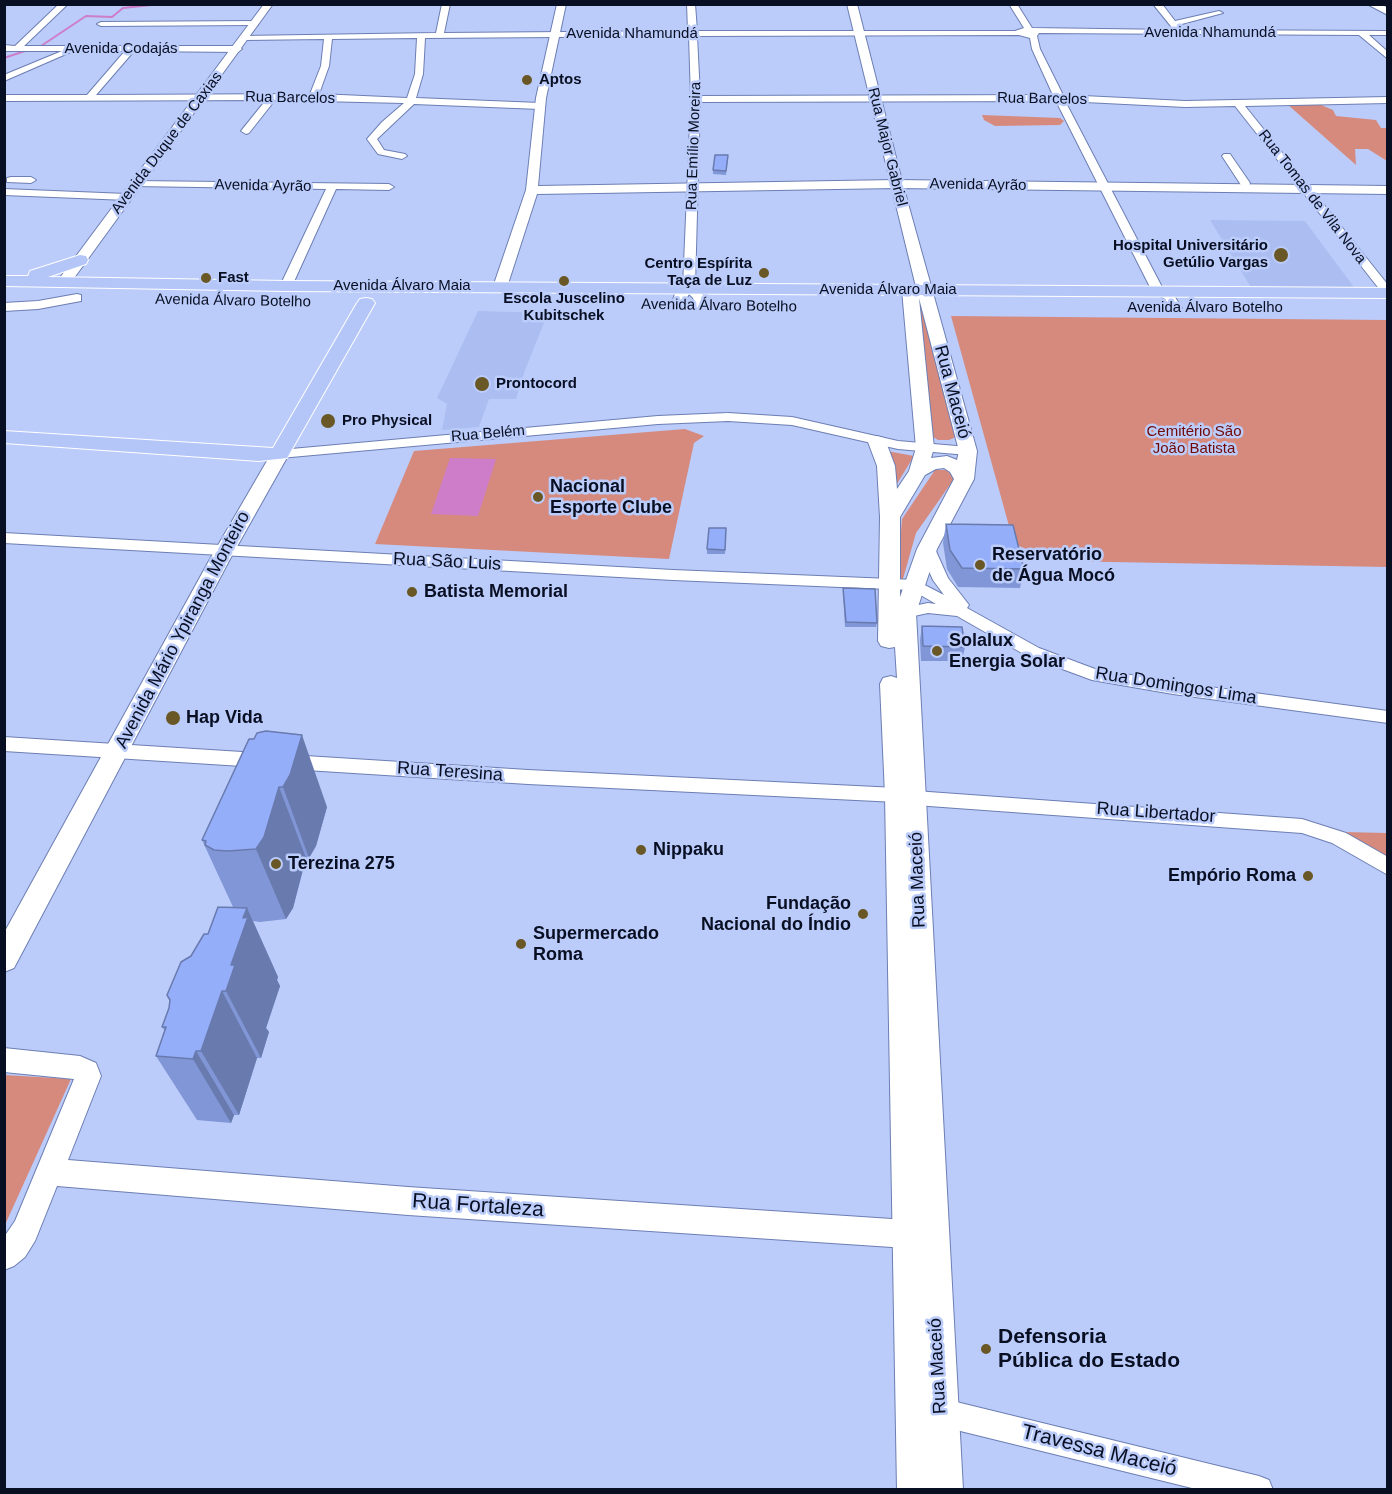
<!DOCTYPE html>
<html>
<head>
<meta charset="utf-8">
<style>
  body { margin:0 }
  #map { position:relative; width:1392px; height:1494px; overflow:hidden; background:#bbccfa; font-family:Helvetica,sans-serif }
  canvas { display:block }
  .frame { position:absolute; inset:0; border:6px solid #090f23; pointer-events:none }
</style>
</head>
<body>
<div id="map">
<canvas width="1392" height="1494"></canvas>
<div class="frame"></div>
</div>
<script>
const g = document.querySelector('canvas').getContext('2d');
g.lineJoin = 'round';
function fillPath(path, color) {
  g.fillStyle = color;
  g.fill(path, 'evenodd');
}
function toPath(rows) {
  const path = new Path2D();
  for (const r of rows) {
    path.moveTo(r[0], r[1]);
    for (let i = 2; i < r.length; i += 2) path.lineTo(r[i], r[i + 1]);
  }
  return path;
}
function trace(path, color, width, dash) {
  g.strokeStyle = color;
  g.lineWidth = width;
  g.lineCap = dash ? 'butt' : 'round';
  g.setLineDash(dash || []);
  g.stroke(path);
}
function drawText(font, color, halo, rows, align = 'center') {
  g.font = font + ' Helvetica,sans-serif';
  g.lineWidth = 5;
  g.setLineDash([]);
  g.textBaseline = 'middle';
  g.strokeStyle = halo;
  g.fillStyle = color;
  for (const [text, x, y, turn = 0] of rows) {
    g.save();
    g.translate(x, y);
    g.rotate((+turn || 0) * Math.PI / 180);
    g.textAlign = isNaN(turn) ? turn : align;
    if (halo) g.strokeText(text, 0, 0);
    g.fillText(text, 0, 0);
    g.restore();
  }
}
const built = toPath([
  [1210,220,1305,221,1356,290,1252,289],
  [478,311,548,313,525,370,516,399,489,399,479,427,442,430,447,404,437,398]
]);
const green = toPath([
  [1287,104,1319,104,1333,110,1336,116,1376,120,1381,128,1387,128,1387,161,1368,149,1355,149,1356,165],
  [982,115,1060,118,1064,121,1060,125,995,126,984,120],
  [919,310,924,310,956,437,949,440,938,440,933,437],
  [951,316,1387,320,1387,567,1056,561,1014,544],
  [685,429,704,436,694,443,669,559,375,544,414,451],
  [887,451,914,456,892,492],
  [935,470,947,470,954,479,916,533,895,607,902,519],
  [1343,832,1387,833,1387,860],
  [5,1075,71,1079,5,1225,4,1075]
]);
const water = toPath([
  [450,458,496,459,478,516,431,514]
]);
const stream = toPath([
  [41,46,86,16,112,17,123,8,161,4],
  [4,58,28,50]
]);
const minor = toPath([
  [59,4,68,4,24,46,238,46,242,49,238,52,134,51,96,95,310,94,321,66,324,39,245,40,241,38,242,36,436,33,442,4,450,4,444,33,688,31,687,4,695,4,697,31,1015,31,1024,28,1009,4,1017,4,1032,28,1174,30,1153,4,1162,4,1175,21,1219,11,1223,13,1178,25,1182,30,1388,31,1388,35,1369,35,1388,52,1388,59,1359,35,1039,33,1037,36,1040,49,1063,95,1185,101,1388,97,1388,103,1245,106,1388,285,1388,296,1384,295,1235,106,1185,107,1065,101,1163,289,1173,294,1182,308,1176,312,1172,311,1165,299,1152,291,1056,101,700,102,695,287,705,297,707,306,701,310,697,309,693,298,689,294,681,308,677,309,671,305,675,294,683,287,691,99,689,36,425,38,423,74,416,98,540,103,545,106,540,109,414,104,377,139,384,150,405,154,407,156,402,159,378,154,367,139,382,122,404,103,275,100,249,133,246,134,241,131,266,100,4,101,4,95,87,95,125,51,73,51,4,81,4,75,62,51,4,51,4,45,15,46,59,4],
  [1019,35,1030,38,1032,49,1053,95,700,96,697,36,1019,35],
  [417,38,415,74,407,98,319,94,329,66,332,39,417,38],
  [258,21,258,25,255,25,101,26,97,24,101,22,258,21],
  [1224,154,1230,154,1250,183,1249,185,1241,185,1222,156,1224,154],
  [11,177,31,177,36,180,31,183,7,182,7,178,11,177],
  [137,181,389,184,394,187,389,190,336,189,292,286,286,290,280,286,326,189,133,186,133,182,137,181],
  [4,189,127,194,132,197,127,200,4,195,4,189],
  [77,294,81,295,81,301,38,309,4,311,4,303,38,301,77,294],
  [728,413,792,417,898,441,968,447,975,451,968,455,898,449,792,425,728,421,658,424,280,458,273,454,280,450,658,416,728,413],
  [4,533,673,570,915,580,944,595,933,580,919,549,927,544,935,549,948,578,969,605,967,608,1039,648,1095,669,1173,682,1388,711,1388,723,1173,694,1092,680,1027,656,957,616,928,613,905,618,899,617,897,613,899,609,928,603,936,604,912,590,673,580,4,543,4,533],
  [4,737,528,770,897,788,904,790,906,795,904,800,897,802,528,784,4,751,4,737],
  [915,791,1302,819,1346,833,1388,857,1388,875,1332,843,1302,833,915,805,908,803,906,798,908,793,915,791],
  [940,1398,1259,1476,1269,1480,1273,1490,1200,1490,940,1426,930,1422,926,1412,930,1402,940,1398]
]);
const tertiary = toPath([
  [264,4,273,4,69,285,59,285,57,282,59,279,264,4],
  [557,4,566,4,546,98,538,186,896,180,1388,186,1388,194,896,188,537,194,507,287,500,291,493,287,526,190,536,98,557,4],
  [4,1048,80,1056,96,1063,101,1076,68,1160,408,1187,907,1220,917,1224,921,1234,917,1244,907,1248,408,1215,57,1186,35,1241,25,1257,14,1266,4,1270,4,1237,15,1221,74,1079,4,1072,4,1048]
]);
const secondary = toPath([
  [847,4,857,4,904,189,977,451,974,479,937,549,916,613,963,1490,897,1490,885,795,880,684,883,678,891,676,897,678,895,647,889,648,881,646,878,641,880,517,877,466,868,442,870,438,877,436,884,438,886,442,895,466,897,489,909,471,916,448,902,290,910,285,916,287,847,4],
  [919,298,959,451,957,460,947,456,931,458,934,448,919,298],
  [944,468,950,472,954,479,917,549,900,597,900,517,925,475,936,469,944,468],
  [1367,4,1381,4,1388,8,1388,15,1367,4],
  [280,448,287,450,289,454,230,559,14,968,4,972,4,933,210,559,271,454,273,450,280,448]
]);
const primary = toPath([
  [80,255,86,256,88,260,86,264,48,277,286,281,1388,288,1388,298,286,291,4,286,4,276,28,276,30,271,80,255],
  [366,298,372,299,375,303,287,458,259,461,4,443,4,431,273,448,357,303,360,299,366,298]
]);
const wall = toPath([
  [728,155,726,175,713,174,713,170],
  [946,524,1024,569,1020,588,958,587,947,569,943,543],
  [726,528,725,554,707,554,707,549],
  [843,588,877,623,876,627,845,627,843,593],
  [922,626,965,647,962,661,921,661,920,640],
  [254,739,327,807,316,846,309,858,306,858,293,908,286,919,260,922,253,921,278,977,277,980,280,986,266,1028,269,1032,261,1058,257,1058,239,1115,234,1115,231,1123,197,1120,156,1056,165,1031,162,1027,191,956,208,934,233,907,202,840]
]);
const shadedWall = toPath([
  [302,735,327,807,316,846,309,858,283,787],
  [279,787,306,858,293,908,286,919,256,849],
  [247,908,278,977,277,980,280,986,266,1028,269,1032,261,1058,226,991,231,965,243,918],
  [222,991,257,1058,239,1115,201,1051],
  [196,1051,234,1115,231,1123,193,1059]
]);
const building = toPath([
  [715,155,728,155,726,171,713,170,715,155],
  [946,524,1013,525,1024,569,962,568,950,550,946,524],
  [709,528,726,528,725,550,707,549,709,528],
  [843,588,875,589,877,623,846,622,843,588],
  [922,626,962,627,965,647,923,646,922,626],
  [266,731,302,735,290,775,283,787,279,787,264,837,256,849,228,851,214,850,205,845,206,841,202,840,249,739,254,739,257,733,266,731],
  [218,907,247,908,243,918,248,917,231,965,235,965,226,991,222,991,201,1051,196,1051,193,1059,156,1056,166,1027,162,1027,169,1008,170,1000,167,995,181,962,191,956,204,934,208,934,218,907]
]);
const markers = [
  [527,80,6,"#695725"],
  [1281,255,8,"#695725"],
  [764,273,6,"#695725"],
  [206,278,6,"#695725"],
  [564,281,6,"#695725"],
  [482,384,8,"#695725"],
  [328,421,8,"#695725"],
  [538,497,6,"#695725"],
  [980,565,6,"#695725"],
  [412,592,6,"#695725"],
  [937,651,6,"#695725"],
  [173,718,8,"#695725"],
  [641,850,6,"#695725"],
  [276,864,6,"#695725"],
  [1308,876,6,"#695725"],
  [863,914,6,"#695725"],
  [521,944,6,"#695725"],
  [986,1349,6,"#695725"]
];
const farStreetnames = [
  ["Avenida Nhamundá",1210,33],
  ["Avenida Nhamundá",632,34],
  ["Avenida Codajás",121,49],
  ["Rua Barcelos",290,98,1],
  ["Rua Barcelos",1042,99,1],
  ["Avenida Duque de Caxias",167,143,-53],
  ["Rua Emílio Moreira",694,146,-88],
  ["Rua Major Gabriel",887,147,76],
  ["Avenida Ayrão",978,185,1],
  ["Avenida Ayrão",263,186,1],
  ["Rua Tomas de Vila Nova",1312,197,52],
  ["Avenida Álvaro Maia",402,286],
  ["Avenida Álvaro Maia",888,290],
  ["Avenida Álvaro Botelho",233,301,1],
  ["Avenida Álvaro Botelho",719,306,1],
  ["Avenida Álvaro Botelho",1205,308],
  ["Rua Belém",488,434,-5]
];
const farPoinames = [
  ["Aptos",539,80],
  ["Hospital Universitário",1268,246,"right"],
  ["Getúlio Vargas",1268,263,"right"],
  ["Centro Espírita",752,264,"right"],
  ["Taça de Luz",752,281,"right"],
  ["Fast",218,278],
  ["Escola Juscelino",564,299,"center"],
  ["Kubitschek",564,316,"center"],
  ["Prontocord",496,384],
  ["Pro Physical",342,421]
];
const farParknames = [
  ["Cemitério São",1194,432],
  ["João Batista",1194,449]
];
const streetNames = [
  ["Rua Maceió",952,392,75],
  ["Rua São Luis",447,562,3],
  ["Avenida Mário Ypiranga Monteiro",183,630,-62],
  ["Rua Domingos Lima",1176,686,9],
  ["Rua Teresina",450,772,4],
  ["Rua Libertador",1156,813,4],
  ["Rua Maceió",918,880,-92],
  ["Rua Maceió",938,1366,-93]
];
const poiNames = [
  ["Nacional",550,487],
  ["Esporte Clube",550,508],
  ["Reservatório",992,555],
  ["de Água Mocó",992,576],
  ["Batista Memorial",424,592],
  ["Solalux",949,641],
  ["Energia Solar",949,662],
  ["Hap Vida",186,718],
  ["Nippaku",653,850],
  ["Terezina 275",288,864],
  ["Empório Roma",1296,876,"right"],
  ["Fundação",851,904,"right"],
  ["Nacional do Índio",851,925,"right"],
  ["Supermercado",533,934],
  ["Roma",533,955]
];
const nearStreetnames = [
  ["Rua Fortaleza",478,1206,4],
  ["Travessa Maceió",1099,1451,14]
];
const nearPoinames = [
  ["Defensoria",998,1337],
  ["Pública do Estado",998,1361]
];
fillPath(built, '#acbef1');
fillPath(green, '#d68a7e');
fillPath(water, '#ce7dc9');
trace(stream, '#ce7dc9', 2);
trace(minor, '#6c7eb3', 2);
trace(tertiary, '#6c7eb3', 2);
trace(secondary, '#6c7eb3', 2);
trace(primary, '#fff', 2);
fillPath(minor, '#fff');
fillPath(tertiary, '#fff');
fillPath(secondary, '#fff');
fillPath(primary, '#b4c5f7');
fillPath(wall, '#8096d6');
fillPath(shadedWall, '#687aae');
fillPath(building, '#95aef9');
trace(building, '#687aae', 1.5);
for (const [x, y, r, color] of markers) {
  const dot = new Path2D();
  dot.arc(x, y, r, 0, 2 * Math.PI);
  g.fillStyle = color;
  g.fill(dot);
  trace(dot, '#bbccfa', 2);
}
drawText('15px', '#090f23', '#bbccfa', farStreetnames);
drawText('bold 15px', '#090f23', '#bbccfa', farPoinames, 'left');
drawText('15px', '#700905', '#bbccfa', farParknames);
drawText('18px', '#090f23', '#bbccfa', streetNames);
drawText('bold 18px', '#090f23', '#bbccfa', poiNames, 'left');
drawText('21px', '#090f23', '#bbccfa', nearStreetnames);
drawText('bold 21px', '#090f23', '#bbccfa', nearPoinames, 'left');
</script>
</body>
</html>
